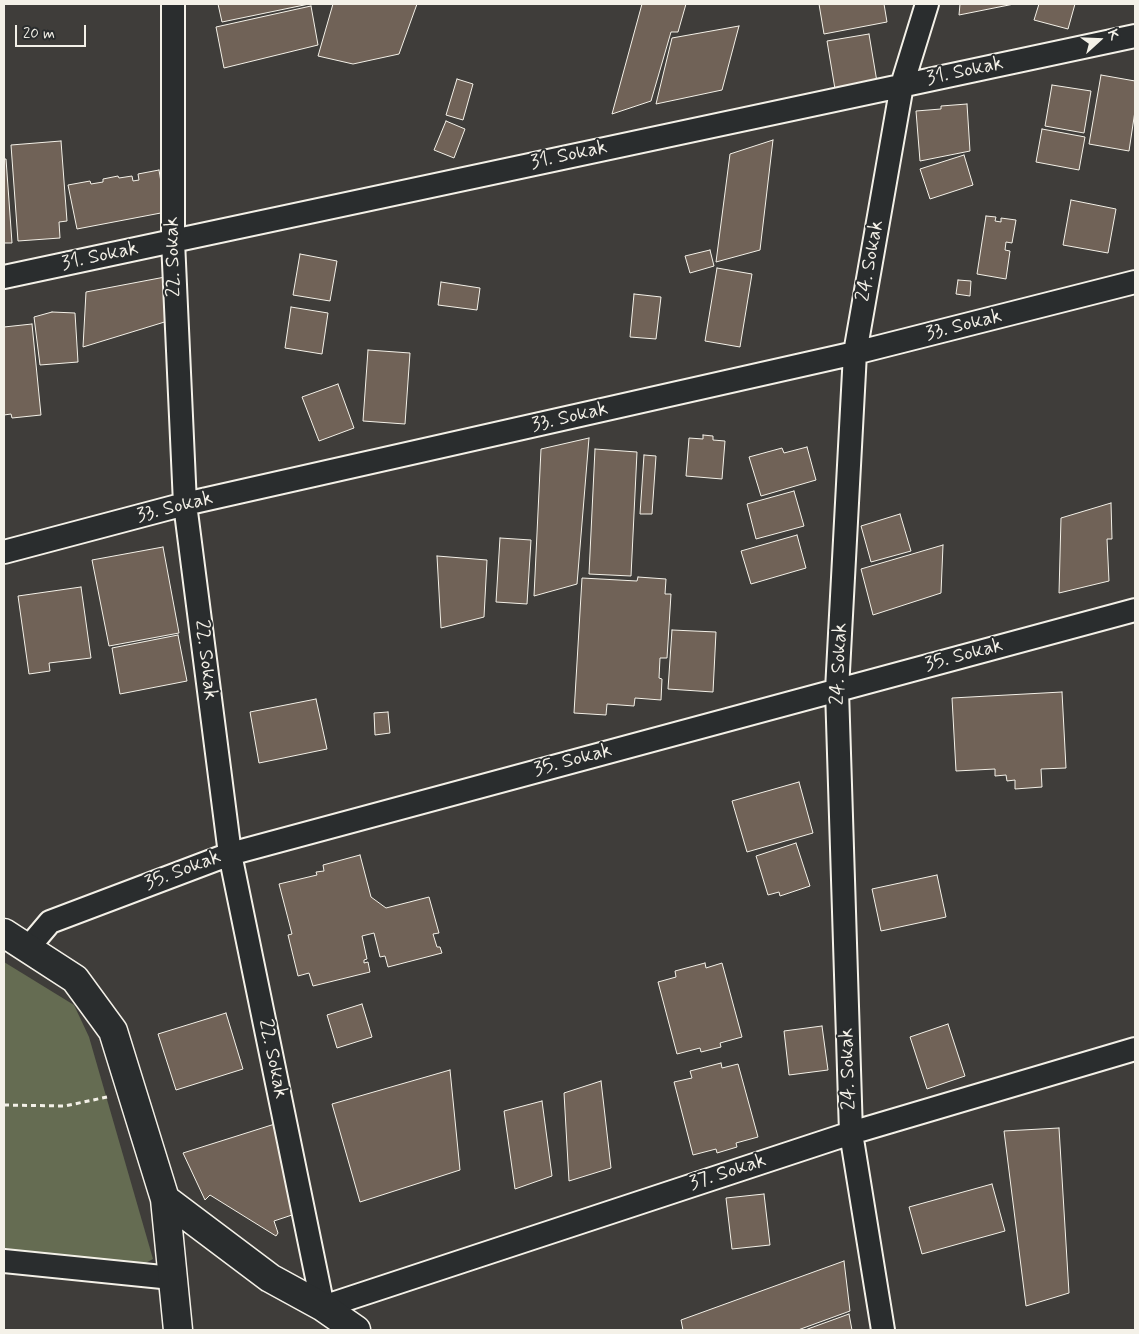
<!DOCTYPE html>
<html>
<head>
<meta charset="utf-8">
<style>
  body { margin:0 }
  #map { position:relative; width:1139px; height:1334px; overflow:hidden; background:#3f3d3a; font-family:Mynerve,sans-serif }
  canvas { display:block }
  .frame { position:absolute; inset:0; border:5px solid #f4f1e8; pointer-events:none }
  .north { position:absolute; left:1074px; top:15px; width:50px; height:50px; -webkit-text-stroke:4px #2a2d2e; paint-order:stroke; rotate:70deg; font-size:14px; font-weight:700; line-height:20px; text-align:center; color:#f4f1e8 }
  .north::after { content:''; display:block; margin:auto; width:18px; height:22px; background:#f4f1e8; clip-path:polygon(50% 0,100% 100%,50% 72%,0 100%) }
  .scale { position:absolute; left:15px; top:25px; width:71px; height:22px; box-sizing:border-box; border:2px solid #f4f1e8; border-top:0; padding-left:6px; font-size:15px; line-height:18px; white-space:nowrap; color:#f4f1e8; -webkit-text-stroke:4px #2a2d2e; paint-order:stroke }
</style>
</head>
<body>
<div id="map">
<canvas width="1139" height="1334"></canvas>
<div class="frame"></div>
<div class="north">K</div>
<div class="scale">20 m</div>
</div>
<script>
const g = document.querySelector('canvas').getContext('2d');
g.lineJoin = 'round';
function fillPath(path, color) {
  g.fillStyle = color;
  g.fill(path, 'evenodd');
}
function toPath(rows) {
  const path = new Path2D();
  for (const r of rows) {
    path.moveTo(r[0], r[1]);
    for (let i = 2; i < r.length; i += 2) path.lineTo(r[i], r[i + 1]);
  }
  return path;
}
function trace(path, color, width, dash) {
  g.strokeStyle = color;
  g.lineWidth = width;
  g.lineCap = dash ? 'butt' : 'round';
  g.setLineDash(dash || []);
  g.stroke(path);
}
function drawText(font, color, halo, rows, align = 'center') {
  g.font = font + ' Mynerve,sans-serif';
  g.lineWidth = 4;
  g.setLineDash([]);
  g.textBaseline = 'middle';
  g.strokeStyle = halo;
  g.fillStyle = color;
  for (const [text, x, y, turn = 0] of rows) {
    g.save();
    g.translate(x, y);
    g.rotate((+turn || 0) * Math.PI / 180);
    g.textAlign = isNaN(turn) ? turn : align;
    if (halo) g.strokeText(text, 0, 0);
    g.fillText(text, 0, 0);
    g.restore();
  }
}
const green = toPath([
  [4,962,74,1005,89,1037,153,1259,136,1268,4,1252]
]);
const building = toPath([
  [218,4,309,4,222,22,218,4],
  [333,4,417,4,399,54,353,64,318,56,333,4],
  [642,4,686,4,678,32,671,32,651,101,612,114,642,4],
  [819,4,884,4,887,22,824,34,819,4],
  [960,4,1014,4,959,15,960,4],
  [1039,4,1075,4,1068,29,1034,20,1039,4],
  [311,6,318,45,224,68,216,27,311,6],
  [739,26,722,90,656,104,672,38,739,26],
  [869,34,877,82,835,89,827,41,869,34],
  [1101,75,1135,81,1135,111,1129,151,1089,144,1101,75],
  [457,79,473,84,463,120,446,115,457,79],
  [1052,85,1091,91,1084,133,1045,126,1052,85],
  [967,104,970,151,920,161,916,111,941,109,941,106,967,104],
  [446,121,465,129,454,158,434,150,446,121],
  [1042,129,1085,137,1079,170,1036,162,1042,129],
  [773,140,760,250,716,262,730,154,773,140],
  [61,141,67,221,59,222,60,238,18,241,11,145,61,141],
  [964,155,973,185,930,199,920,169,964,155],
  [4,159,6,159,12,243,4,243,4,159],
  [159,170,166,212,77,229,68,185,90,181,91,184,103,182,103,179,118,176,119,178,132,176,133,181,139,180,138,174,159,170],
  [1071,200,1116,209,1108,253,1063,245,1071,200],
  [986,216,996,217,995,221,1001,222,1001,218,1016,220,1012,243,1006,242,1005,250,1010,251,1006,279,977,274,986,216],
  [710,250,714,266,690,273,685,256,710,250],
  [300,254,337,261,330,301,293,295,300,254],
  [717,268,752,274,740,347,705,341,717,268],
  [165,277,171,320,83,347,86,292,165,277],
  [958,280,971,281,970,296,956,294,958,280],
  [441,282,480,288,477,310,438,305,441,282],
  [634,294,661,297,656,339,630,337,634,294],
  [291,307,328,313,322,354,285,348,291,307],
  [52,312,75,313,78,362,40,365,34,317,52,312],
  [32,324,41,415,12,418,11,414,4,415,4,327,32,324],
  [368,350,410,353,405,424,363,421,368,350],
  [338,384,354,428,319,441,302,397,338,384],
  [703,435,713,436,713,440,725,441,722,479,686,476,689,438,703,439,703,435],
  [589,438,577,584,534,596,541,449,589,438],
  [807,447,816,480,761,496,749,457,782,448,784,453,807,447],
  [595,449,637,452,631,576,589,574,595,449],
  [644,455,656,456,652,514,640,514,644,455],
  [794,491,804,526,756,539,747,504,794,491],
  [1111,503,1112,539,1107,539,1109,581,1059,593,1061,518,1111,503],
  [900,514,911,551,871,562,861,526,900,514],
  [797,535,806,568,751,584,741,551,797,535],
  [500,538,531,540,527,604,496,602,500,538],
  [943,545,941,593,873,615,861,569,943,545],
  [163,547,179,633,109,646,92,560,163,547],
  [437,556,487,560,484,617,441,628,437,556],
  [638,577,666,579,665,594,671,594,667,658,660,658,659,678,662,679,661,700,635,698,634,706,607,704,606,715,574,713,582,578,637,581,638,577],
  [81,587,91,658,49,663,50,671,29,674,18,596,81,587],
  [672,630,716,632,713,692,668,689,672,630],
  [178,635,187,681,120,694,112,648,178,635],
  [1062,692,1066,768,1041,769,1042,787,1015,789,1015,780,1007,781,1006,775,995,776,995,769,956,771,952,698,1062,692],
  [316,699,327,749,259,763,250,712,316,699],
  [388,712,390,733,375,735,374,713,388,712],
  [799,782,813,833,747,852,732,801,799,782],
  [796,843,810,886,780,896,779,892,768,895,756,856,796,843],
  [360,855,371,897,386,908,429,897,439,933,433,934,437,947,440,947,442,953,388,967,385,956,380,957,374,933,362,936,367,959,364,960,364,963,368,962,370,972,313,986,309,973,298,976,288,935,292,934,279,884,317,875,316,872,324,871,323,865,360,855],
  [937,875,946,917,881,931,872,889,937,875],
  [705,963,706,968,722,963,742,1037,720,1043,721,1047,701,1052,700,1048,677,1054,658,982,676,977,675,971,705,963],
  [362,1004,372,1037,337,1048,327,1015,362,1004],
  [226,1013,243,1069,176,1090,158,1034,226,1013],
  [948,1024,965,1076,927,1089,910,1037,948,1024],
  [822,1026,828,1070,789,1075,784,1031,822,1026],
  [721,1063,722,1068,738,1064,758,1137,736,1143,737,1147,717,1153,716,1149,693,1155,674,1082,692,1078,690,1071,721,1063],
  [450,1070,460,1170,360,1202,332,1104,450,1070],
  [601,1081,611,1168,569,1181,564,1093,601,1081],
  [542,1101,552,1176,515,1189,504,1111,542,1101],
  [278,1123,298,1213,274,1221,278,1233,276,1236,210,1195,205,1200,183,1153,278,1123],
  [1059,1128,1069,1293,1026,1306,1004,1131,1059,1128],
  [992,1184,1005,1231,922,1254,909,1207,992,1184],
  [764,1194,770,1245,732,1249,726,1198,764,1194],
  [844,1261,850,1311,798,1330,683,1330,681,1320,844,1261],
  [849,1314,852,1330,805,1330,849,1314]
]);
const path = toPath([
  [4,1105,65,1106,107,1097]
]);
const street = toPath([
  [173,4,173,241,185,504,230,854,323,1307,851,1133,1135,1049],
  [4,277,1135,36],
  [4,552,185,504,855,353,1135,282],
  [28,948,50,922,230,854,1135,610],
  [4,1261,172,1278],
  [883,1330,851,1133,837,690,855,353,902,85,927,4]
]);
const secondary = toPath([
  [4,933,75,979,113,1031,165,1199,178,1330],
  [165,1199,270,1278,323,1307,356,1330]
]);
const streetNames = [
  ["31. Sokak",965,72,-12],
  ["31. Sokak",569,156,-12],
  ["31. Sokak",100,257,-12],
  ["22. Sokak",174,257,-92],
  ["24. Sokak",871,261,-80],
  ["33. Sokak",964,326,-14],
  ["33. Sokak",570,418,-13],
  ["33. Sokak",175,508,-14],
  ["35. Sokak",964,656,-15],
  ["22. Sokak",205,660,83],
  ["24. Sokak",840,664,-88],
  ["35. Sokak",573,761,-15],
  ["35. Sokak",183,871,-21],
  ["22. Sokak",272,1059,78],
  ["24. Sokak",849,1069,-92],
  ["37. Sokak",728,1173,-18]
];
fillPath(green, '#656c52');
fillPath(building, '#706257');
trace(building, '#f4f1e8', 1);
trace(street, '#f4f1e8', 26);
trace(secondary, '#f4f1e8', 31);
trace(path, '#f4f1e8', 3, [5, 4]);
trace(street, '#2a2d2e', 22);
trace(secondary, '#2a2d2e', 28);
drawText('20px', '#f4f1e8', '#2a2d2e', streetNames);
</script>
</body>
</html>
